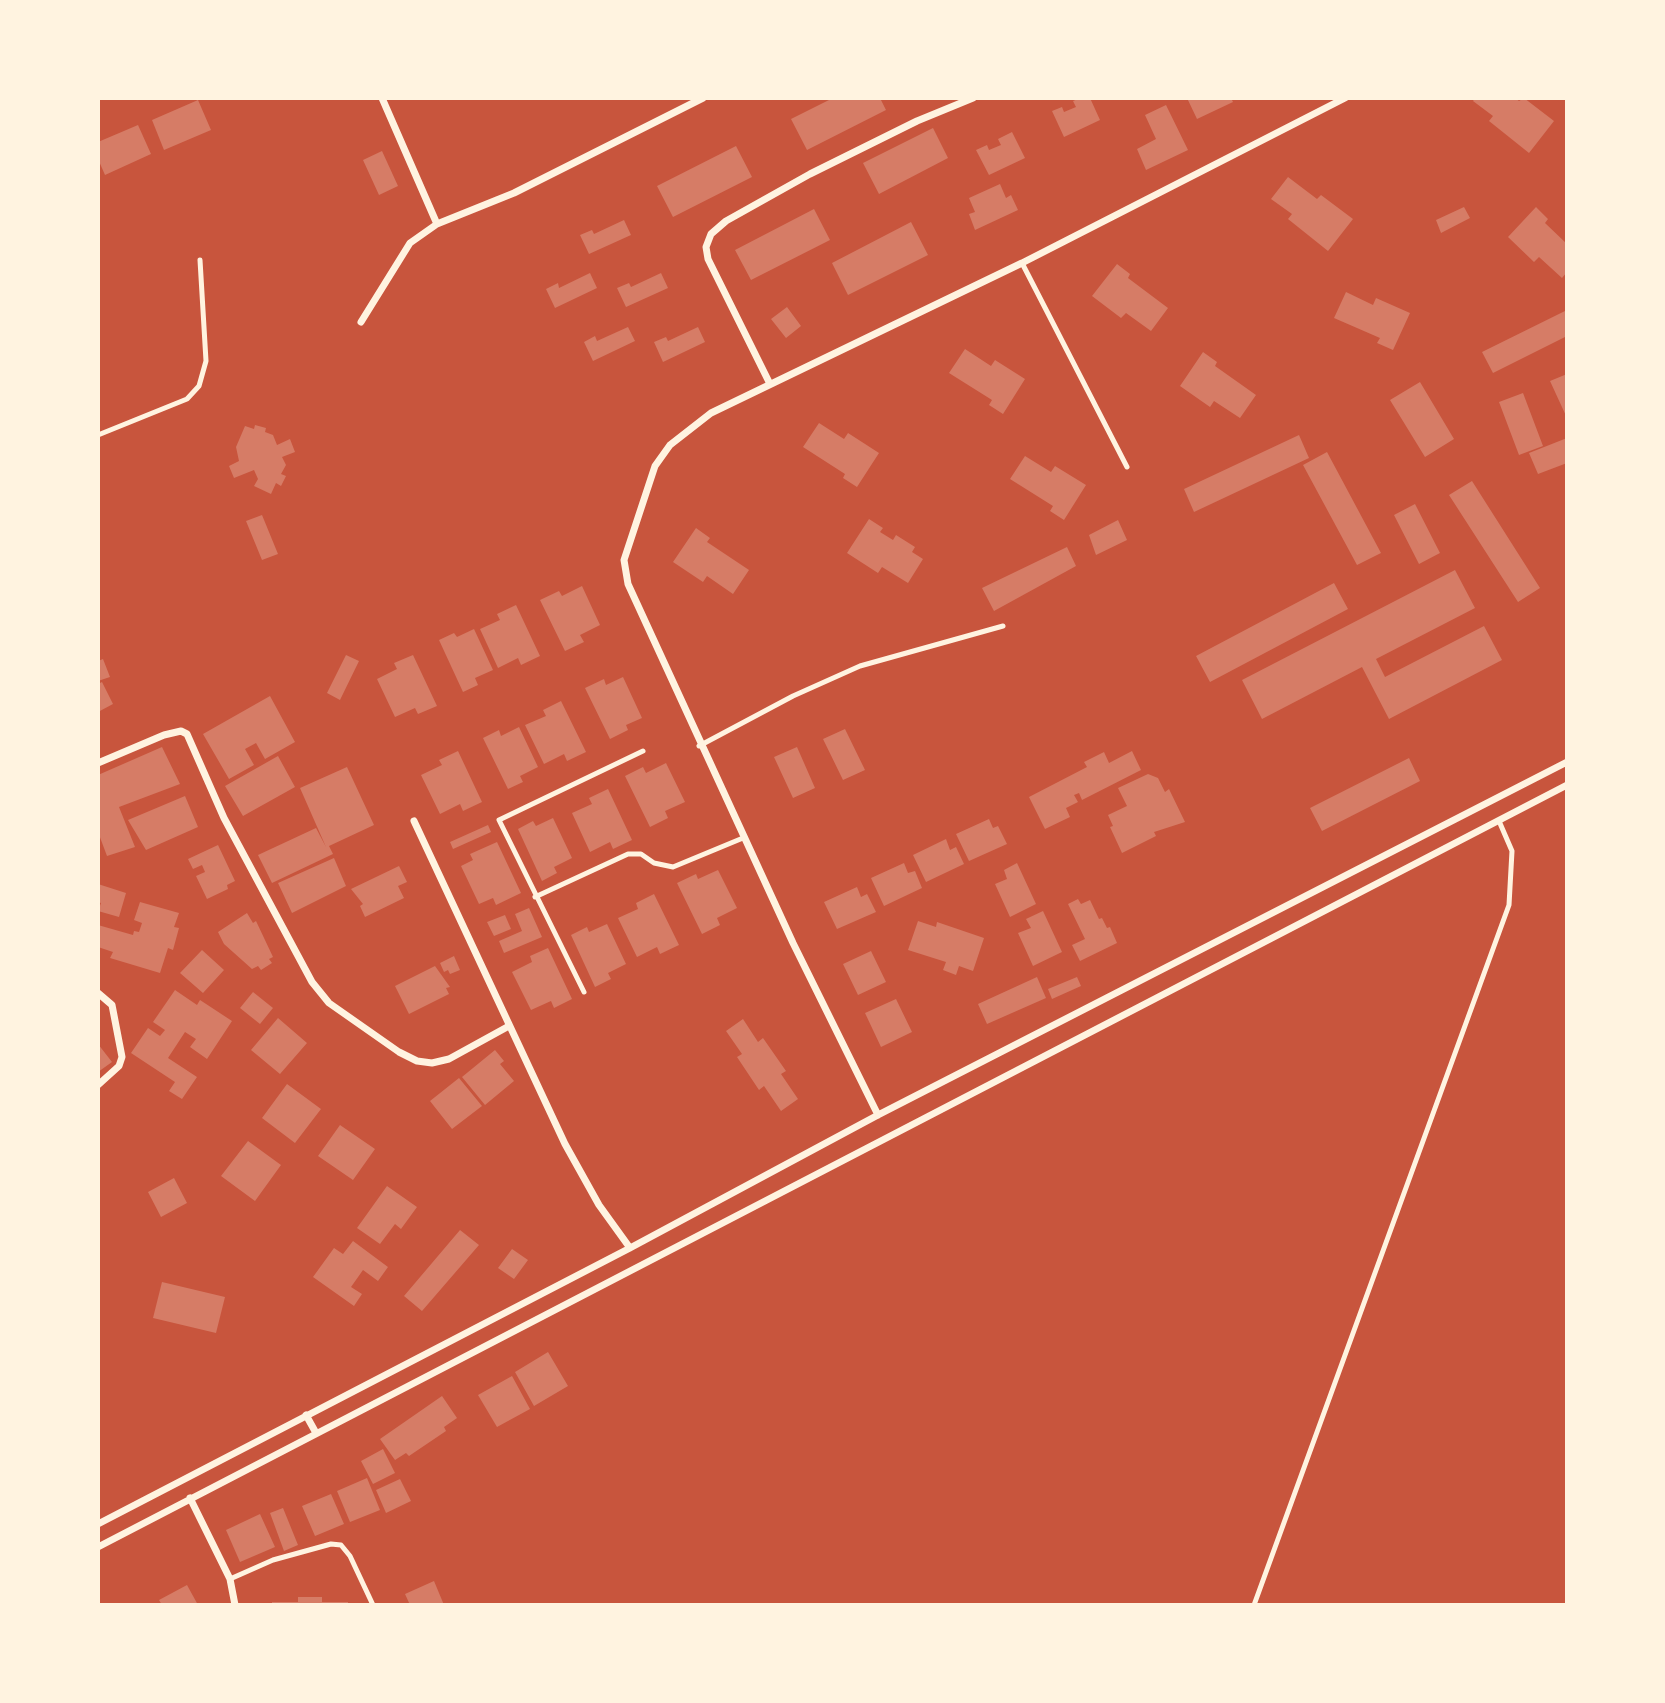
<!DOCTYPE html>
<html>
<head>
<meta charset="utf-8">
<style>
  body { margin:0 }
  #map { position:relative; width:1665px; height:1703px; overflow:hidden; background:#c8553d; font-family:Helvetica,sans-serif }
  canvas { display:block }
  .frame { position:absolute; inset:0; border:100px solid #fff3e0; pointer-events:none }
</style>
</head>
<body>
<div id="map">
<canvas width="1665" height="1703"></canvas>
<div class="frame"></div>
</div>
<script>
const g = document.querySelector('canvas').getContext('2d');
g.lineJoin = 'round';
function fillPath(path, color) {
  g.fillStyle = color;
  g.fill(path, 'evenodd');
}
function toPath(rows) {
  const path = new Path2D();
  for (const r of rows) {
    path.moveTo(r[0], r[1]);
    for (let i = 2; i < r.length; i += 2) path.lineTo(r[i], r[i + 1]);
  }
  return path;
}
function trace(path, color, width, dash) {
  g.strokeStyle = color;
  g.lineWidth = width;
  g.lineCap = dash ? 'butt' : 'round';
  g.setLineDash(dash || []);
  g.stroke(path);
}
const building = toPath([
  [833,98,880,98,886,110,807,150,791,119],
  [1080,98,1090,98,1100,120,1064,137,1052,111,1062,107,1064,112,1076,107,1073,101],
  [1187,98,1231,98,1233,102,1197,119],
  [1475,98,1515,98,1519,101,1524,98,1554,121,1529,153,1489,121,1493,116,1473,101],
  [198,100,211,130,164,150,152,120],
  [1166,105,1188,150,1146,170,1137,149,1156,139,1145,115],
  [138,125,151,154,105,175,98,159,98,142],
  [933,128,948,158,879,194,863,163],
  [1012,132,1025,158,989,175,976,150,987,145,989,150,1001,145,998,139],
  [736,146,752,177,673,217,657,186],
  [382,151,398,186,379,195,363,160],
  [1288,177,1317,199,1321,195,1353,219,1328,251,1288,219,1292,214,1271,199],
  [1000,184,1006,198,1011,195,1018,210,975,230,969,214,975,212,969,198],
  [1464,207,1470,218,1441,233,1436,220],
  [1536,207,1548,219,1545,223,1567,244,1567,272,1562,278,1539,257,1534,262,1508,237],
  [814,209,830,240,751,280,735,250],
  [624,220,631,235,589,254,580,235,592,230,594,234],
  [911,222,928,255,848,295,832,263],
  [1117,264,1130,274,1128,278,1168,308,1151,331,1126,313,1121,318,1092,296],
  [590,273,597,288,555,308,546,289,558,283,559,288],
  [661,273,668,288,626,307,617,288,629,283,631,287],
  [1346,292,1373,305,1376,298,1410,313,1393,350,1377,343,1380,338,1334,318],
  [787,307,801,326,786,338,771,319],
  [1567,310,1567,336,1493,373,1482,352],
  [628,327,635,341,593,361,584,342,595,336,597,341],
  [698,327,705,342,663,362,654,342,666,337,668,341],
  [965,349,991,366,995,360,1025,379,1003,414,989,405,992,400,949,373],
  [1203,352,1217,362,1215,366,1256,395,1240,418,1214,401,1210,407,1180,386],
  [1567,374,1567,418,1550,381],
  [1420,382,1454,439,1425,457,1390,400],
  [1523,393,1543,446,1519,455,1499,402],
  [819,423,844,439,848,433,879,453,857,487,843,478,845,474,803,447],
  [255,425,266,428,265,432,273,435,277,445,290,439,295,452,282,457,286,465,281,474,286,476,281,486,276,483,271,494,254,486,258,479,254,470,234,478,229,466,239,461,236,447,245,426,254,429],
  [1299,435,1309,458,1194,512,1184,489],
  [1567,438,1567,463,1538,474,1529,453],
  [1327,452,1381,553,1357,565,1303,465],
  [1025,456,1051,472,1055,466,1086,485,1064,520,1050,511,1053,506,1010,479],
  [1472,481,1540,588,1518,602,1449,495],
  [1415,504,1440,553,1419,564,1394,515],
  [262,515,278,554,262,560,246,521],
  [869,519,883,528,880,532,893,540,896,535,915,547,912,552,923,559,908,583,882,567,878,573,847,553],
  [1118,520,1127,540,1096,555,1089,535],
  [696,528,710,538,707,542,749,570,733,594,707,576,703,582,673,562],
  [1067,547,1076,566,994,611,982,588],
  [1455,570,1475,608,1376,659,1385,677,1484,626,1502,660,1389,719,1362,667,1262,719,1242,680],
  [1334,583,1348,609,1210,682,1196,656],
  [582,586,600,625,580,635,584,642,565,651,540,600,559,591,562,596],
  [516,605,540,656,521,665,518,658,498,668,480,629,500,620,497,614],
  [474,629,493,670,475,678,478,685,463,692,439,640,454,633,457,637],
  [346,655,359,661,340,700,327,693],
  [413,655,437,706,418,714,415,708,395,717,377,679,397,669,394,663],
  [103,659,110,677,98,681,98,661],
  [623,677,642,718,626,725,628,730,610,739,585,688,604,679,606,685],
  [102,682,113,704,98,712,98,684],
  [270,696,295,742,265,759,256,743,245,749,254,765,229,779,203,734],
  [561,701,586,752,567,761,564,754,544,764,525,725,546,716,543,710],
  [519,727,538,767,520,776,523,782,508,789,483,738,499,730,501,736],
  [845,729,865,770,843,780,823,739],
  [162,747,180,784,119,807,135,847,107,856,98,832,98,775],
  [797,747,815,788,793,798,774,757],
  [458,751,482,802,463,811,460,804,440,814,421,775,442,765,439,760],
  [1132,751,1141,770,1082,800,1079,793,1074,795,1078,802,1066,808,1070,817,1045,829,1029,797,1087,767,1084,762,1104,752,1109,763],
  [278,756,295,787,243,816,225,786],
  [1409,758,1420,781,1322,831,1310,808],
  [666,763,685,802,665,811,668,818,650,827,625,776,643,767,646,773],
  [347,767,374,825,329,846,333,854,272,883,258,855,316,828,326,847,300,788],
  [1148,774,1158,778,1165,792,1169,789,1185,822,1154,832,1156,836,1122,853,1110,827,1113,826,1108,815,1127,806,1118,788],
  [608,789,632,840,613,849,610,842,590,852,572,813,592,804,589,798],
  [185,796,198,827,146,850,128,820],
  [553,818,572,858,554,867,557,873,542,881,518,829,533,821,536,826],
  [989,819,993,828,998,826,1007,844,969,861,956,834],
  [488,825,491,832,453,849,450,842],
  [946,839,950,850,956,847,964,864,926,882,913,855],
  [497,842,521,893,496,905,493,898,479,904,461,866,473,860,470,854],
  [218,845,235,881,227,885,228,889,207,899,196,876,205,872,202,865,193,869,188,859],
  [334,858,346,886,292,913,278,883],
  [904,863,908,873,915,871,922,888,884,906,871,878],
  [1017,863,1036,904,1010,917,995,884,1007,879,1004,870],
  [399,866,407,882,398,886,404,898,365,917,360,906,363,904,351,889],
  [718,870,737,908,717,918,720,925,702,934,677,883,696,874,698,879],
  [98,884,126,893,119,917,98,911,101,903,98,902],
  [857,887,861,897,867,894,876,912,837,929,824,902],
  [654,894,679,945,660,954,657,947,637,957,618,918,638,909,636,903],
  [1078,899,1081,904,1090,900,1099,919,1102,918,1107,928,1110,927,1117,943,1080,961,1072,945,1085,939,1068,904],
  [140,902,179,913,174,927,179,928,173,950,168,948,160,973,110,958,113,952,98,947,98,925,133,935,134,931,139,932,142,923,134,920],
  [529,908,542,937,504,953,499,941,522,931,515,914],
  [1043,911,1062,952,1033,966,1018,933,1031,928,1026,919],
  [247,913,253,923,256,921,273,957,269,959,272,963,261,970,258,966,252,969,224,944,218,932],
  [505,915,511,929,494,936,487,922],
  [918,921,936,927,937,922,984,938,973,971,959,966,956,975,943,970,946,962,908,950],
  [607,924,626,964,608,973,611,979,595,987,571,935,587,927,589,932],
  [548,948,572,999,554,1008,551,1001,531,1010,512,972,532,962,530,956],
  [202,950,224,970,203,993,180,973],
  [871,951,886,982,858,995,843,964],
  [454,956,460,970,450,974,448,970,444,972,440,963],
  [435,966,450,987,446,988,449,994,409,1014,395,986],
  [1037,977,1046,998,987,1024,978,1004],
  [1077,977,1081,986,1052,999,1048,989],
  [175,990,197,1005,200,1000,232,1021,207,1059,190,1047,196,1039,185,1032,168,1058,197,1077,182,1099,169,1091,175,1082,131,1053,148,1028,160,1036,165,1030,153,1022],
  [253,992,273,1008,260,1024,240,1008],
  [896,999,912,1032,881,1047,865,1013],
  [278,1018,307,1043,280,1074,251,1050],
  [743,1019,758,1042,763,1038,786,1071,781,1074,798,1099,781,1111,764,1086,759,1090,737,1057,742,1054,726,1031],
  [98,1044,112,1062,98,1072],
  [495,1050,504,1061,500,1064,514,1081,485,1105,462,1077],
  [459,1078,482,1106,452,1129,430,1101],
  [287,1084,321,1109,295,1143,262,1118],
  [340,1125,375,1149,353,1180,318,1156],
  [248,1141,281,1165,255,1201,221,1176],
  [174,1178,187,1203,161,1217,148,1192],
  [387,1186,417,1207,401,1229,395,1224,380,1244,357,1228],
  [460,1230,479,1245,422,1311,404,1296],
  [353,1241,388,1267,378,1281,363,1270,351,1287,362,1294,354,1306,313,1277,334,1248,343,1254],
  [512,1249,528,1260,514,1279,498,1268],
  [162,1282,225,1297,216,1333,153,1318],
  [548,1352,568,1386,534,1406,515,1372],
  [512,1376,530,1409,497,1427,478,1395],
  [442,1396,457,1418,444,1427,446,1431,409,1456,406,1453,395,1460,380,1439],
  [383,1449,395,1473,373,1484,361,1461],
  [367,1478,380,1510,350,1522,337,1491],
  [400,1479,411,1501,386,1513,376,1490],
  [331,1494,344,1524,315,1536,302,1506],
  [283,1508,298,1545,284,1551,270,1513],
  [260,1514,275,1547,240,1562,226,1530],
  [434,1581,444,1605,410,1605,405,1594],
  [187,1585,198,1605,162,1605,159,1600],
  [298,1597,322,1597,322,1602,348,1602,348,1605,272,1605,272,1602,298,1602]
]);
const service = toPath([
  [1022,263,1127,467],
  [98,435,187,399,199,386,206,361,200,260],
  [699,746,793,696,860,666,1003,626],
  [535,897,628,854,641,854,654,863,673,867,743,838],
  [584,992,499,820,643,751],
  [230,1579,273,1560,331,1544,341,1545,350,1556,373,1605],
  [1254,1605,1509,905,1512,851,1499,821]
]);
const minor = toPath([
  [382,98,437,224],
  [361,322,410,243,437,224,514,193,703,98],
  [770,384,708,259,706,247,711,234,726,221,810,174,917,121,973,98],
  [98,763,164,735,181,731,187,734,224,818,312,982,329,1003,399,1052,417,1061,432,1063,449,1059,509,1026],
  [414,821,565,1144,599,1205,630,1248],
  [98,993,112,1005,122,1057,119,1066,98,1085],
  [878,1115,793,943,628,584,624,560,655,466,670,445,711,413,1022,263,1345,98],
  [306,1415,316,1433],
  [190,1498,230,1579,235,1605],
  [98,1524,630,1248,878,1115,1567,762],
  [98,1547,1567,785]
]);
fillPath(building, '#d67c66');
trace(service, '#fff3e0', 5);
trace(minor, '#fff3e0', 7);
</script>
</body>
</html>
